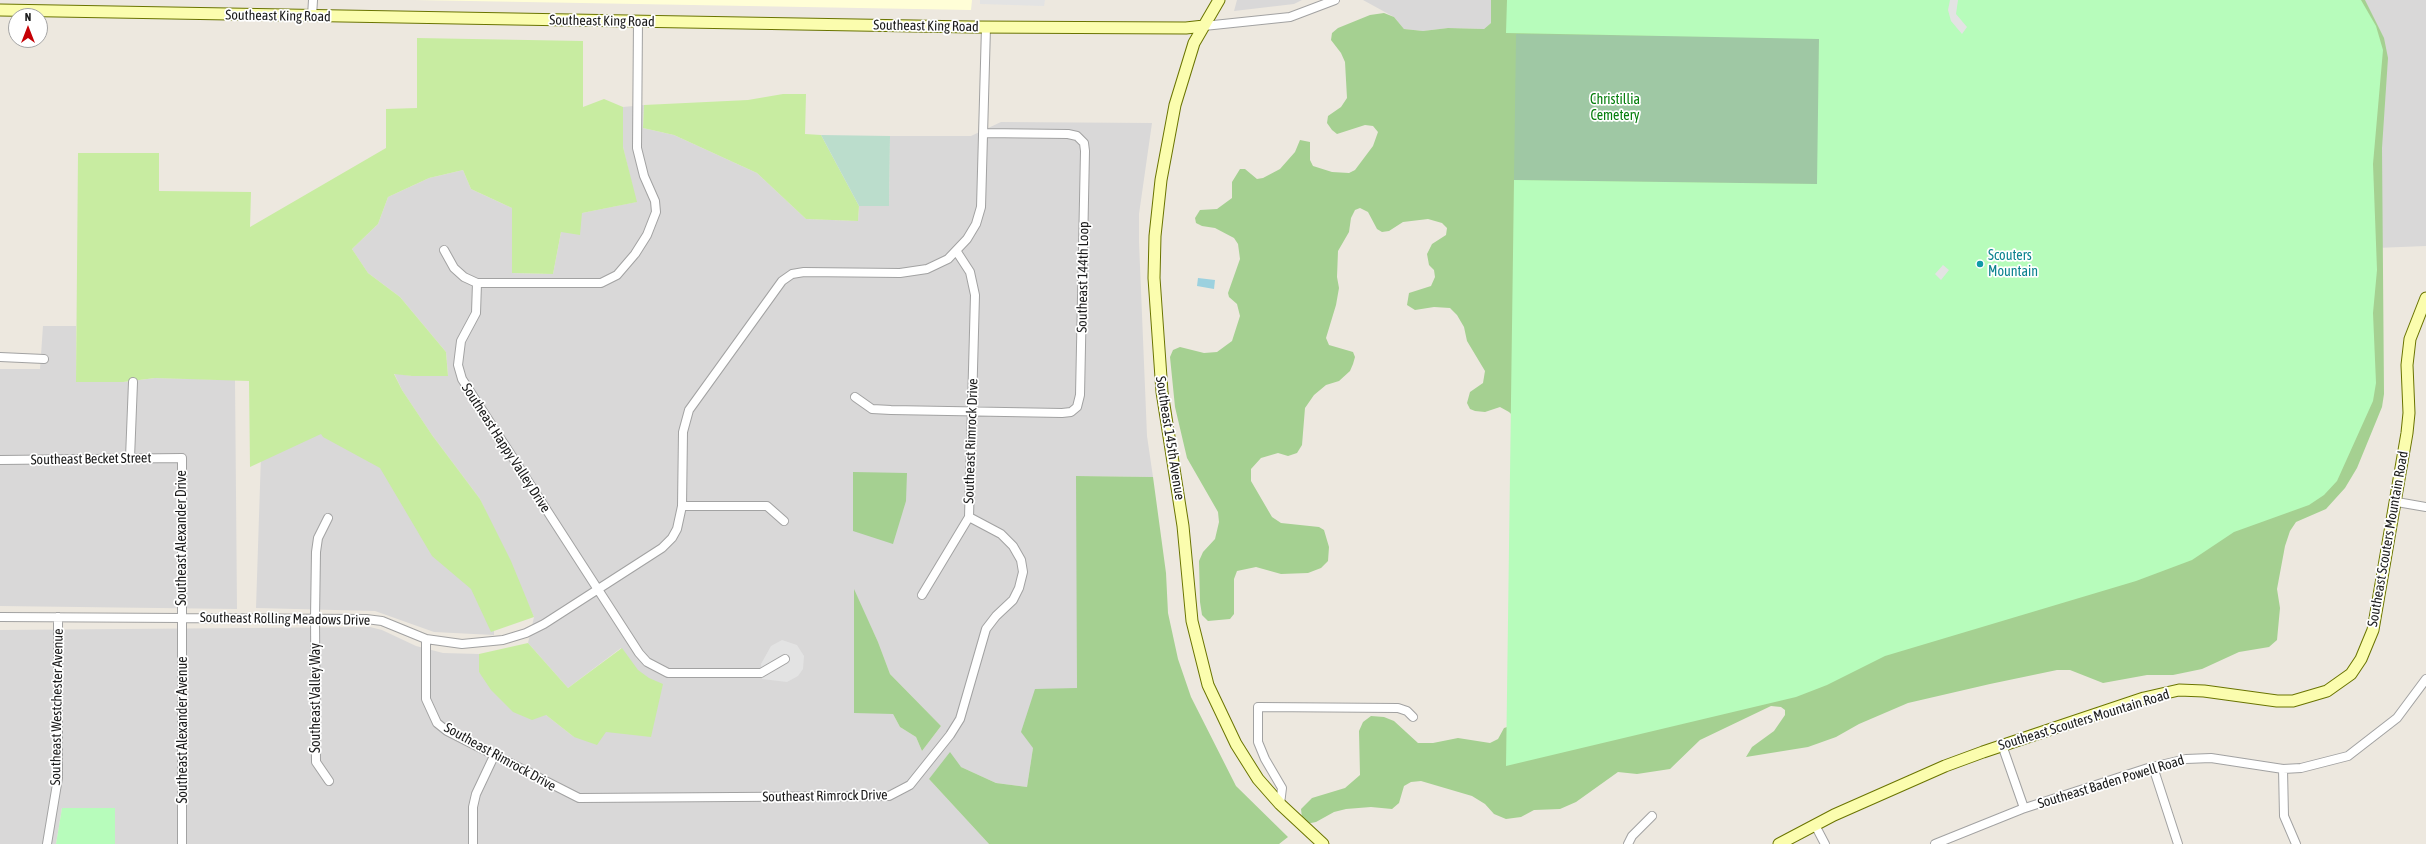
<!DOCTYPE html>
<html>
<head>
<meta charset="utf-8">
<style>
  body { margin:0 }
  #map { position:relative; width:2426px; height:844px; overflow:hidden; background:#ede8df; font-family:"Asap Condensed",sans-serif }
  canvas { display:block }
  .north { position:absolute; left:8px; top:8px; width:40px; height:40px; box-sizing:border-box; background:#fff; border:1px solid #a4a4a4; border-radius:50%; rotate:0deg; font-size:11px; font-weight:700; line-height:16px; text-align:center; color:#1b1b1b }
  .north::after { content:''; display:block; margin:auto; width:14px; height:18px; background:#c60005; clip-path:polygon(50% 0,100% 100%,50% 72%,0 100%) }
</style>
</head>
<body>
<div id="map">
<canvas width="2426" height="844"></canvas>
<div class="north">N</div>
</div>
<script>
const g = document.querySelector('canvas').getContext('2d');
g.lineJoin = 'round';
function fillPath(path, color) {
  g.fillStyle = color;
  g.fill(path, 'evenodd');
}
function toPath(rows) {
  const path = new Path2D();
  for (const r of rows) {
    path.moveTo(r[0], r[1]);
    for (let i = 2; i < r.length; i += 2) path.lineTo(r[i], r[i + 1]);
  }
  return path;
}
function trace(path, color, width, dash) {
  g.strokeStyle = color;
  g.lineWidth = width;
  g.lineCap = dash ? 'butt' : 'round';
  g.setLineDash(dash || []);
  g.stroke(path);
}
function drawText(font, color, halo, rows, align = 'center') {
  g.font = font + ' "Asap Condensed",sans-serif';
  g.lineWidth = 3.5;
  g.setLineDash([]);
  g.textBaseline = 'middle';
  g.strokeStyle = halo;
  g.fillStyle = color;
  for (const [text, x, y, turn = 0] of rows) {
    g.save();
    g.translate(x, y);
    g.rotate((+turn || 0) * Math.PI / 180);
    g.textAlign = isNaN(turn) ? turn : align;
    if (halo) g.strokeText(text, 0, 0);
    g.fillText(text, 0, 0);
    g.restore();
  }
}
const residential = toPath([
  [1237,0,1302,0,1294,4,1234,11],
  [1363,0,1491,0,1491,23,1484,29,1448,28,1423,31,1404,29,1394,17],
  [2361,0,2426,0,2426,246,2376,248],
  [644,105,643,128,674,135,757,173,806,219,858,221,859,206,889,206,890,136,971,136,1001,122,1152,123,1139,214,1139,242,1147,436,1153,477,1077,476,1077,688,1033,748,1027,787,996,783,961,767,929,779,989,844,115,844,114,808,62,808,56,844,0,844,0,630,370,627,382,630,416,646,443,653,479,654,479,672,546,715,574,737,628,658,621,648,568,688,528,643,534,617,480,499,432,435,402,390,394,373,412,376,448,375,446,352,400,297,368,273,352,249,378,224,388,197,429,178,463,170,471,189,512,208,512,273,553,274,561,232,582,213,636,202,623,147,623,107],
  [854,591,878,642,890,674,941,726,922,751,916,737,900,727,893,714],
  [43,326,76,326,76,382,123,382,155,378,235,380,237,609,0,606,0,369,40,369],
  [316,430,390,465,494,600,494,635,434,632,375,611,256,608,261,455]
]);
const education = toPath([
  [414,0,972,0,971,10]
]);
const grass = toPath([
  [417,38,583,41,583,107,604,99,623,107,623,147,637,202,582,213,580,235,561,232,553,274,512,273,512,208,471,189,463,170,429,178,388,197,378,224,352,249,368,273,400,297,446,352,448,376,412,376,394,374,402,390,432,435,480,499,511,561,534,617,491,632,471,589,432,556,380,468,323,437,321,434,250,467,249,381,155,378,123,382,76,382,78,153,159,153,159,191,251,192,250,227,386,148,386,109,417,108],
  [783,94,806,94,805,134,821,135,859,206,858,221,806,219,757,173,674,135,643,128,644,105,748,100],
  [528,643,568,688,622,648,638,670,649,678,663,684,651,737,606,732,597,745,574,737,546,715,532,720,513,712,491,690,479,672,479,654]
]);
const forest = toPath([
  [1491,0,2365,0,2384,38,2388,58,2382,148,2384,394,2382,407,2357,468,2345,488,2326,509,2296,522,2290,531,2285,546,2277,589,2280,608,2277,640,2269,647,2239,652,2202,669,2173,675,2147,675,2103,683,2070,670,2057,670,1990,684,1908,703,1859,724,1836,737,1808,747,1746,757,1752,747,1774,731,1785,715,1785,710,1781,707,1771,706,1700,740,1670,769,1637,774,1618,772,1576,802,1560,809,1534,810,1521,817,1506,819,1494,814,1485,804,1472,796,1421,781,1411,782,1404,786,1399,803,1392,809,1371,807,1346,809,1334,812,1316,822,1306,824,1302,818,1301,809,1312,798,1345,788,1360,775,1359,731,1363,722,1371,716,1384,717,1394,721,1418,743,1433,743,1458,738,1490,743,1498,739,1504,728,1517,724,1543,444,1509,412,1500,407,1485,412,1475,411,1470,409,1467,403,1470,392,1483,383,1485,371,1467,341,1464,327,1457,315,1450,308,1434,307,1415,310,1407,305,1409,293,1431,286,1435,277,1434,270,1429,265,1427,254,1432,244,1446,235,1447,228,1442,223,1428,219,1403,222,1389,231,1382,232,1377,229,1368,212,1360,208,1355,210,1351,218,1349,232,1338,251,1337,277,1339,288,1336,305,1326,338,1329,345,1353,352,1355,357,1353,364,1350,371,1339,381,1326,385,1314,395,1305,408,1302,445,1297,453,1288,456,1278,453,1261,458,1251,469,1251,481,1272,517,1281,523,1319,527,1324,530,1329,547,1328,561,1321,568,1308,573,1281,574,1256,567,1237,571,1234,579,1234,614,1230,619,1208,621,1202,615,1200,602,1199,561,1203,552,1215,539,1219,522,1218,512,1187,458,1175,407,1170,357,1173,350,1180,347,1204,353,1217,352,1232,341,1240,316,1237,304,1229,297,1228,293,1240,259,1238,244,1234,238,1215,228,1202,226,1196,223,1195,218,1200,210,1217,209,1232,198,1232,182,1240,169,1245,169,1257,179,1263,178,1280,169,1295,152,1300,140,1310,142,1310,160,1313,166,1332,172,1349,173,1355,170,1373,146,1378,132,1373,126,1365,125,1337,134,1332,130,1327,123,1328,116,1341,107,1347,98,1345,62,1341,53,1331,40,1332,33,1338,28,1370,15,1384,13,1394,17,1404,29,1423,31,1448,28,1484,29,1491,23],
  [853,472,907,473,906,501,893,544,853,531],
  [1076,476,1153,477,1166,573,1168,613,1178,659,1191,697,1236,786,1288,837,1279,844,989,844,929,779,950,752,961,767,996,783,1027,787,1033,748,1021,732,1035,689,1077,688],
  [854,589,878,642,890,674,941,726,922,751,916,737,900,727,893,714,854,713]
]);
const wetland = toPath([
  [821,135,890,136,889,206,859,206]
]);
const cemetery = toPath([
  [1516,34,1819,38,1818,184,1514,180]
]);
const park = toPath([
  [1507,0,2361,0,2376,26,2383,50,2373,164,2377,270,2373,313,2376,383,2373,401,2337,481,2324,495,2309,505,2234,532,2192,560,2136,581,1885,656,1827,685,1796,697,1506,766,1514,180,1817,184,1819,39,1506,33],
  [62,808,115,808,115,844,56,844]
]);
const parking = toPath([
  [980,0,1045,0,1044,6,980,4],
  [1950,0,1958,0,1956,14,1967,27,1962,34,1951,21,1948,10],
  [1943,265,1949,270,1941,280,1935,274],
  [782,640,797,645,804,656,803,669,798,676,787,682,762,679,761,664,771,646]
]);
const water = toPath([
  [1198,278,1215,280,1214,289,1197,286]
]);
const street = toPath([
  [312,16,313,0],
  [638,21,637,148,644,176,655,201,656,212,647,235,635,254,617,275,601,283,477,283,476,313,461,341,458,365,462,379,639,653,647,662,668,673,761,673,785,659],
  [1204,26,1290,17,1335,0],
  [444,250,454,268,464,277,477,283],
  [0,357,44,359],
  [855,397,872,409,891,410,1062,413,1071,412,1077,407,1080,395,1085,151,1084,143,1077,136,1068,134,983,133],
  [130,458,133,382],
  [0,460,182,458,182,844],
  [2397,502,2426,507],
  [682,506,767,506,784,521],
  [328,518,318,538,316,552,315,618,316,762,329,781],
  [922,595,969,517],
  [0,617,366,619,382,621,426,639,462,644,503,640,526,633,544,624,662,548,672,538,677,529,682,506,683,432,689,410,782,281,792,274,804,272,900,273,927,269,948,259,967,239,976,224,981,207,986,27],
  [426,639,426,699,437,723,447,731,579,798,889,796,910,785,950,735,960,719,986,629,996,616,1013,600,1019,588,1023,572,1021,560,1013,546,1001,534,969,517,975,295,970,272,957,252],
  [2002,745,2024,808],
  [2153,767,2178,844],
  [2283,769,2284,816,2296,844],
  [1280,804,1282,788,1265,759,1258,742,1258,707,1398,708,1407,711,1413,717],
  [1815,825,1825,844],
  [47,844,58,778,58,617],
  [473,844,473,807,476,794,494,756],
  [1628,844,1632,836,1652,816],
  [1935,844,2022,809,2148,768,2186,759,2211,758,2283,769,2301,768,2348,756,2397,718,2426,679]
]);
const secondary = toPath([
  [1219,0,1194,43,1175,105,1161,180,1155,236,1154,278,1162,392,1183,526,1192,621,1208,685,1236,744,1258,779,1280,804,1323,844],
  [0,10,971,27,1186,28,1204,26],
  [1779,844,1834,815,1945,766,1983,752,2144,698,2179,690,2204,691,2277,701,2293,701,2327,691,2351,674,2361,659,2373,630,2407,433,2409,413,2407,365,2410,339,2426,298]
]);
const markers = [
  [1980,264,4,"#0f9aa8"]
];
const streetNames = [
  ["Southeast King Road",278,16,1],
  ["Southeast King Road",602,21,1],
  ["Southeast King Road",926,26,1],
  ["Southeast 144th Loop",1083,277,-89],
  ["Southeast 145th Avenue",1170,438,81],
  ["Southeast Rimrock Drive",971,441,-88],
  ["Southeast Happy Valley Drive",506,448,57],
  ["Southeast Becket Street",91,459,-1],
  ["Southeast Alexander Drive",182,538,-90],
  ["Southeast Scouters Mountain Road",2388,539,-80],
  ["Southeast Rolling Meadows Drive",285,619,1],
  ["Southeast Valley Way",316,698,-90],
  ["Southeast Westchester Avenue",57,707,-89],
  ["Southeast Scouters Mountain Road",2084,720,-17],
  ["Southeast Alexander Avenue",183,730,-90],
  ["Southeast Rimrock Drive",500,757,29],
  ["Southeast Baden Powell Road",2111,782,-17],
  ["Southeast Rimrock Drive",825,796,-1]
];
const parkNames = [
  ["Christillia",1615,100],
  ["Cemetery",1615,116]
];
const cultureNames = [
  ["Scouters",1988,256],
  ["Mountain",1988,272]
];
fillPath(residential, '#d9d8d8');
fillPath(education, '#fffed7');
fillPath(grass, '#c8eca1');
fillPath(forest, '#a5d091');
fillPath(wetland, '#bdc');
fillPath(cemetery, '#9fc8a4');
fillPath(park, '#b7fcbb');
fillPath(parking, '#e3e3e3');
fillPath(water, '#9cd1df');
trace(street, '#a2a2a2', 10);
trace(secondary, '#6a7400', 13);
trace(street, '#fff', 8);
trace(secondary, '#fbfdae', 11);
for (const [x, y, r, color] of markers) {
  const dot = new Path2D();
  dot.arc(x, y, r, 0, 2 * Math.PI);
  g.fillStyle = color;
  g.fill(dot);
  trace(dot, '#fff', 1.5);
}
drawText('14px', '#1b1b1b', '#fff', streetNames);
drawText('14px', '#047d0b', '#fff', parkNames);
drawText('14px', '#0d838f', '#fff', cultureNames, 'left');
</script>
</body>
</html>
